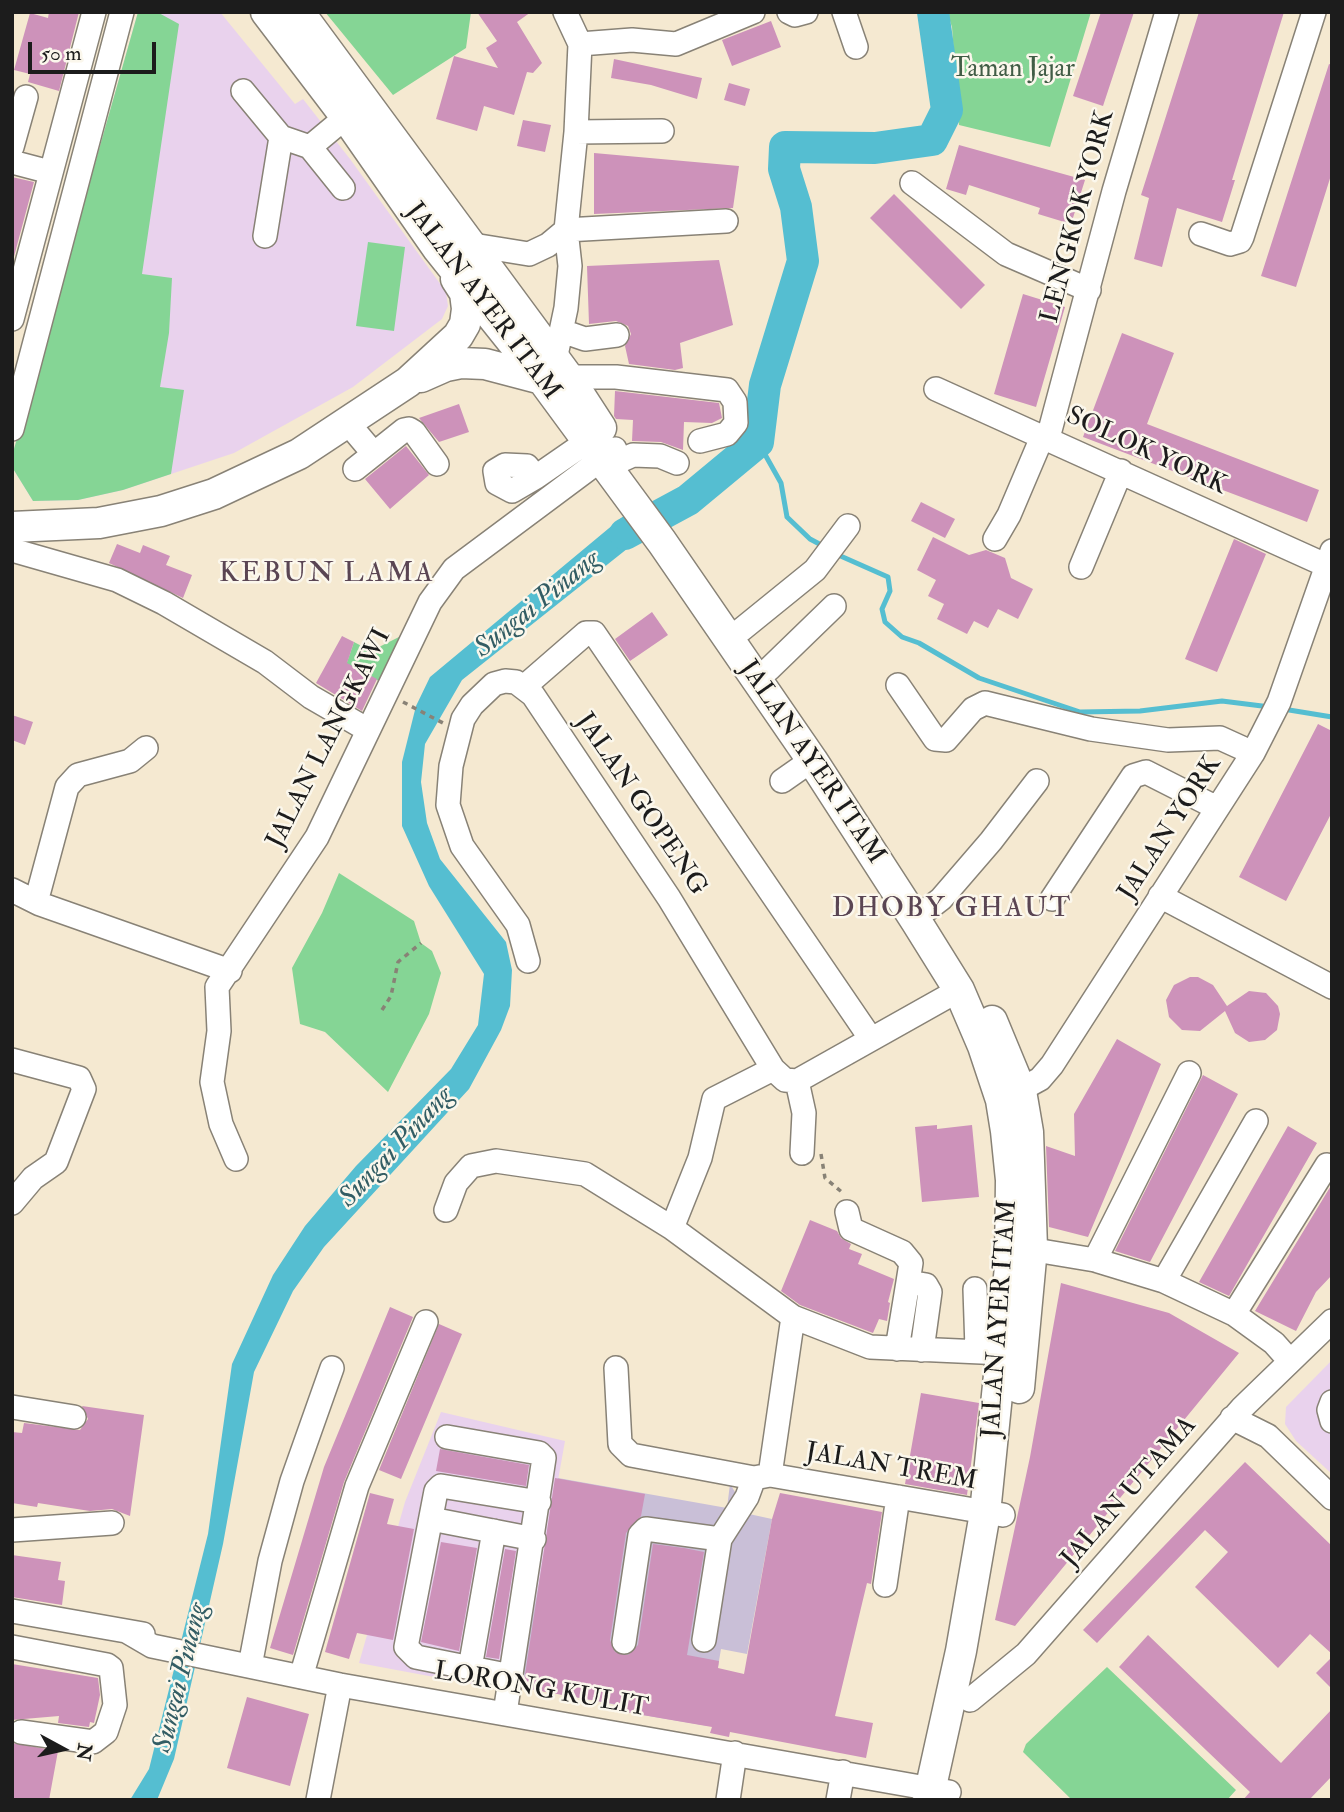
<!DOCTYPE html>
<html>
<head>
<meta charset="utf-8">
<style>
  body { margin:0 }
  #map { position:relative; width:1344px; height:1812px; overflow:hidden; background:#f5e9d1; font-family:"IM FELL Double Pica",serif }
  canvas { display:block }
  .frame { position:absolute; inset:0; border:14px solid #1c1c1c; pointer-events:none }
  .north { position:absolute; left:28px; top:1714px; width:70px; height:70px; -webkit-text-stroke:5px #fbf7ec; paint-order:stroke; rotate:98deg; font-size:19px; font-weight:700; line-height:28px; text-align:center; color:#1c1c1c }
  .north::after { content:''; display:block; margin:auto; width:24px; height:32px; background:#1c1c1c; clip-path:polygon(50% 0,100% 100%,50% 72%,0 100%) }
  .scale { position:absolute; left:28px; top:42px; width:128px; height:32px; box-sizing:border-box; border:4px solid #1c1c1c; border-top:0; padding-left:9px; font-size:21px; line-height:24px; white-space:nowrap; color:#1c1c1c; -webkit-text-stroke:5px #fbf7ec; paint-order:stroke }
</style>
</head>
<body>
<div id="map">
<canvas width="1344" height="1812"></canvas>
<div class="frame"></div>
<div class="north">N</div>
<div class="scale">50 m</div>
</div>
<script>
const g = document.querySelector('canvas').getContext('2d');
g.lineJoin = 'round';
function fillPath(path, color) {
  g.fillStyle = color;
  g.fill(path, 'evenodd');
}
function toPath(rows) {
  const path = new Path2D();
  for (const r of rows) {
    path.moveTo(r[0], r[1]);
    for (let i = 2; i < r.length; i += 2) path.lineTo(r[i], r[i + 1]);
  }
  return path;
}
function trace(path, color, width, dash) {
  g.strokeStyle = color;
  g.lineWidth = width;
  g.lineCap = dash ? 'butt' : 'round';
  g.setLineDash(dash || []);
  g.stroke(path);
}
function drawText(font, color, halo, rows, align = 'center') {
  g.font = font + ' "IM FELL Double Pica",serif';
  g.lineWidth = 5;
  g.setLineDash([]);
  g.textBaseline = 'middle';
  g.strokeStyle = halo;
  g.fillStyle = color;
  for (const [text, x, y, turn = 0] of rows) {
    g.save();
    g.translate(x, y);
    g.rotate((+turn || 0) * Math.PI / 180);
    g.textAlign = isNaN(turn) ? turn : align;
    if (halo) g.strokeText(text, 0, 0);
    g.fillText(text, 0, 0);
    g.restore();
  }
}
const built = toPath([
  [138,12,220,12,295,104,303,99,350,159,446,292,448,306,442,319,353,387,234,453,123,490,78,500,33,501,12,467,12,456],
  [1332,1360,1332,1474,1296,1441,1285,1424,1286,1407],
  [441,1412,565,1441,520,1693,359,1663,405,1502]
]);
const industrial = toPath([
  [558,1478,727,1508,730,1484,749,1514,772,1519,747,1654,721,1649,708,1726,625,1712,625,1707,607,1703,520,1687]
]);
const green = toPath([
  [138,12,157,12,179,24,142,274,172,278,169,333,160,387,184,390,171,474,123,490,78,500,33,501,12,467,12,456],
  [325,12,471,12,466,48,393,95],
  [947,12,1091,12,1050,147,959,125,952,27],
  [368,242,405,247,394,331,356,326],
  [405,634,385,684,346,665,354,642,371,651],
  [339,873,414,921,421,943,432,951,441,973,429,1014,388,1092,325,1032,300,1024,292,968,322,913],
  [1107,1667,1236,1790,1227,1800,1072,1800,1023,1752,1026,1744]
]);
const water = toPath([
  [626,514,642,537,462,680,425,744,421,782,427,823,440,859,506,942,512,970,510,1006,501,1030,469,1089,324,1247,293,1291,254,1372,223,1544,174,1759,157,1800,130,1800,149,1769,208,1534,232,1364,273,1275,305,1226,356,1166,451,1069,478,1025,484,974,429,886,402,826,402,762,416,706,430,677]
]);
const stream = toPath([
  [758,442,781,483,787,517,810,539,825,547],
  [836,554,888,577,890,591,882,609,885,622,902,637,919,643,979,678,1080,712,1140,711,1222,701,1270,707],
  [1283,709,1332,717]
]);
const river = toPath([
  [625,534,688,500,758,442,765,385,803,261,796,207,784,169,785,147,875,148,932,140,947,110,933,12]
]);
const building = toPath([
  [49,12,79,12,59,91,28,82,30,74,14,70,30,13,48,18],
  [477,12,531,12,517,22,542,63,533,73,527,72,514,115,484,106,477,131,436,119,454,56,498,68,486,48,497,41],
  [1101,12,1134,12,1103,106,1073,96],
  [1199,12,1284,12,1232,180,1235,180,1222,222,1177,208,1162,267,1134,259,1149,198,1141,195],
  [771,21,781,47,732,66,722,40],
  [614,59,702,78,697,99,651,85,611,78],
  [1329,64,1332,65,1332,172,1296,287,1261,276],
  [729,83,750,89,745,106,724,100],
  [523,120,551,125,545,152,517,146],
  [959,145,1085,180,1071,224,1038,214,1040,208,969,185,966,195,946,189],
  [594,153,739,166,733,208,594,214],
  [12,177,34,182,12,264],
  [894,194,985,285,961,309,870,218],
  [719,260,733,325,680,343,683,368,675,370,629,364,625,346,631,334,628,326,616,321,589,324,587,266],
  [1023,294,1065,307,1036,407,994,394],
  [1122,333,1174,353,1147,424,1319,490,1307,522,1083,437],
  [615,391,719,403,722,418,712,423,684,422,683,450,661,442,632,441,633,420,616,419,614,416],
  [459,404,469,432,439,442,419,418],
  [406,446,429,475,390,509,365,479],
  [921,502,955,519,945,538,911,521],
  [933,537,969,555,986,550,1005,558,1011,578,1033,589,1018,619,998,609,988,628,974,621,967,634,937,619,944,604,928,596,936,580,917,570],
  [1234,539,1266,554,1217,672,1185,659],
  [117,544,140,553,143,545,170,556,166,565,192,575,183,598,109,563],
  [652,612,668,635,630,661,615,639],
  [342,636,354,642,347,663,377,679,362,711,316,683],
  [12,715,33,722,25,745,12,740],
  [1318,724,1332,731,1332,812,1286,901,1239,877],
  [1190,977,1198,977,1213,985,1227,1006,1249,991,1266,993,1278,1006,1280,1014,1277,1030,1265,1040,1249,1042,1235,1033,1225,1011,1200,1031,1182,1030,1169,1017,1166,1000,1174,985],
  [1117,1039,1161,1064,1088,1237,1049,1227,1046,1146,1075,1156,1074,1114],
  [1203,1075,1238,1094,1150,1262,1115,1251],
  [937,1125,937,1129,972,1125,979,1197,922,1202,915,1127],
  [1288,1126,1317,1143,1229,1296,1199,1282],
  [1332,1184,1332,1275,1316,1292,1296,1331,1255,1311],
  [810,1220,837,1231,841,1238,851,1244,849,1249,862,1254,858,1264,894,1279,888,1302,890,1303,887,1321,879,1319,873,1333,800,1305,781,1291],
  [1061,1283,1169,1313,1239,1353,1015,1626,995,1620,1030,1457],
  [390,1307,413,1317,344,1482,293,1655,270,1648,324,1467],
  [439,1324,462,1334,401,1479,379,1470],
  [921,1393,979,1403,967,1495,905,1484],
  [82,1406,144,1415,130,1516,112,1509,90,1511,38,1503,37,1507,12,1503,12,1432,22,1433,24,1423,80,1430,88,1419],
  [440,1449,529,1465,526,1486,436,1471],
  [1245,1462,1332,1546,1332,1654,1310,1634,1278,1668,1195,1587,1228,1552,1205,1530,1097,1643,1083,1630],
  [555,1478,645,1494,641,1516,626,1533,610,1640,615,1652,628,1655,638,1645,653,1544,684,1548,704,1552,687,1655,719,1661,718,1668,744,1674,772,1519,780,1493,882,1512,871,1584,867,1583,835,1716,873,1723,866,1758,730,1732,729,1737,710,1733,712,1727,625,1712,626,1706,523,1688],
  [370,1493,394,1499,387,1524,414,1529,393,1640,357,1633,349,1659,325,1652],
  [441,1542,477,1548,459,1651,421,1642],
  [505,1549,516,1551,499,1659,486,1657],
  [12,1555,61,1562,58,1580,65,1581,62,1605,12,1597],
  [1148,1635,1281,1763,1332,1709,1332,1776,1309,1800,1243,1800,1250,1792,1119,1667],
  [1332,1657,1332,1689,1316,1673],
  [12,1664,98,1678,100,1695,94,1723,90,1722,89,1727,58,1723,59,1716,12,1720],
  [247,1697,309,1714,290,1786,227,1768],
  [12,1743,58,1751,49,1800,12,1800]
]);
const path = toPath([
  [403,702,443,723],
  [382,1010,391,996,398,962,421,943],
  [821,1154,825,1178,843,1193]
]);
const minor = toPath([
  [789,12,795,15,806,12],
  [844,12,856,47],
  [580,44,632,40,676,44,753,12],
  [243,91,281,137,310,147,343,188],
  [576,132,662,131],
  [12,147,26,97],
  [310,147,346,117],
  [12,162,50,172],
  [912,183,1006,254,1089,290],
  [1201,234,1230,244,1240,241,1242,237,1314,12],
  [265,236,281,137],
  [467,244,529,254,548,245,566,230,726,221],
  [12,319,94,12],
  [562,331,585,339,617,335],
  [555,360,566,308,570,266,566,230,576,132,580,44,565,12],
  [568,377,616,377,727,390,735,402,736,423,727,434,700,441],
  [936,389,1332,568],
  [347,422,374,454],
  [12,429,122,12],
  [1048,438,1114,191,1167,12],
  [622,460,633,455,660,456,677,463],
  [355,469,404,430,409,429,414,432,437,464],
  [536,477,527,466,505,465,495,471,497,483,512,491,536,477,588,441],
  [995,539,1009,515,1043,435],
  [12,550,117,580,164,603,265,662,311,697,368,730],
  [1081,567,1121,471],
  [741,630,815,570,848,526],
  [769,669,834,606],
  [898,685,935,739,946,740,973,709,985,703,1091,729,1168,740,1220,738,1253,753],
  [525,686,586,633,594,633,871,1039],
  [782,781,812,760],
  [12,890,40,904,230,971],
  [1160,896,1332,987],
  [1052,899,1133,776,1146,772,1217,808],
  [34,901,39,891,67,787,78,775,130,761,146,748],
  [928,909,941,899,991,841,1037,781],
  [528,961,518,925,462,846,448,805,451,766,463,719,472,705,494,684,505,681,516,682,533,695,669,898,773,1069,785,1080,797,1081,959,990],
  [12,1060,79,1078,84,1089,56,1162,33,1178,12,1203],
  [797,1081,804,1113,802,1153],
  [1007,1097,1040,1079,1052,1065,1253,753,1279,702,1332,551],
  [236,1159,221,1124,212,1082,219,1031,217,987,317,837,430,602,454,569,615,449],
  [446,1210,456,1183,471,1166,496,1161,585,1174,672,1228,793,1317,770,1475],
  [847,1212,851,1229,902,1252,911,1263,908,1282,926,1285,930,1292,922,1350],
  [672,1228,700,1158,714,1099,773,1069],
  [1017,1247,1095,1260,1164,1281,1234,1314,1274,1343,1290,1361],
  [1095,1260,1189,1073],
  [1164,1281,1256,1121],
  [975,1289,977,1349],
  [1234,1314,1327,1165],
  [793,1317,870,1347,1003,1353],
  [897,1349,908,1282],
  [616,1368,620,1444,631,1455,754,1478,770,1475,1003,1515],
  [1332,1402,1329,1410,1332,1421],
  [12,1407,74,1417],
  [1232,1418,1268,1436,1332,1498],
  [447,1437,539,1453,544,1458,505,1713],
  [431,1519,534,1539],
  [12,1530,112,1523],
  [885,1585,898,1497],
  [12,1611,143,1634],
  [128,1632,152,1646,340,1685,949,1792],
  [704,1640,720,1539],
  [624,1642,640,1535,646,1529,720,1539,747,1497,754,1478],
  [12,1647,107,1665,111,1668,115,1705,106,1732,93,1742,21,1732],
  [250,1666,270,1561,292,1481,332,1368],
  [470,1668,494,1531],
  [511,1676,416,1657,406,1647,436,1491,441,1486,539,1502],
  [301,1677,357,1486,426,1322],
  [970,1700,1026,1654,1242,1408,1332,1321],
  [318,1800,340,1685],
  [728,1800,735,1753],
  [838,1800,843,1772]
]);
const major = toPath([
  [266,12,346,117,438,249,542,379,662,542,812,760,916,921,959,990,983,1046,1001,1100,1006,1131,1011,1180,1010,1267,985,1513,961,1651,928,1800],
  [299,12,568,377,601,428],
  [421,377,446,366,461,363,485,364,542,379],
  [12,527,99,523,161,511,214,494,299,454,408,382,458,336,465,324,467,309,465,293,456,279],
  [992,1021,1021,1091,1028,1132,1032,1248,1019,1388]
]);
const parkNames = [
  ["Taman Jajar",1013,70]
];
const streetNames = [
  ["LENGKOK YORK",1079,217,-75],
  ["JALAN AYER ITAM",482,302,53],
  ["SOLOK YORK",1146,452,25],
  ["JALAN LANGKAWI",330,739,-63],
  ["JALAN AYER ITAM",811,763,56],
  ["JALAN GOPENG",640,805,56],
  ["JALAN YORK",1171,829,-57],
  ["JALAN AYER ITAM",1001,1319,-86],
  ["JALAN TREM",891,1468,10],
  ["JALAN UTAMA",1130,1493,-49],
  ["LORONG KULIT",541,1691,10]
];
const neighbourhoodNames = [
  ["KEBUN LAMA",327,575],
  ["DHOBY GHAUT",952,910]
];
const waterNames = [
  ["Sungai Pinang",538,605,-39],
  ["Sungai Pinang",397,1148,-47],
  ["Sungai Pinang",182,1678,-76]
];
fillPath(built, '#e9d2ed');
fillPath(industrial, '#c9bfd7');
fillPath(green, '#85d595');
fillPath(water, '#55bed1');
trace(stream, '#55bed1', 5);
trace(river, '#55bed1', 32);
fillPath(building, '#cd92ba');
trace(minor, '#888276', 26);
trace(major, '#888276', 33);
trace(path, '#888276', 3.5, [5, 5]);
trace(minor, '#fff', 23);
trace(major, '#fff', 30);
drawText('26px', '#415d46', '#fbf7ec', parkNames);
drawText('26px', '#1c1c1c', '#fbf7ec', streetNames);
g.letterSpacing = '2px';
drawText('28px', '#5a4553', '#fbf7ec', neighbourhoodNames);
g.letterSpacing = '0px';
drawText('italic 28px', '#335d64', '#fbf7ec', waterNames);
</script>
</body>
</html>
